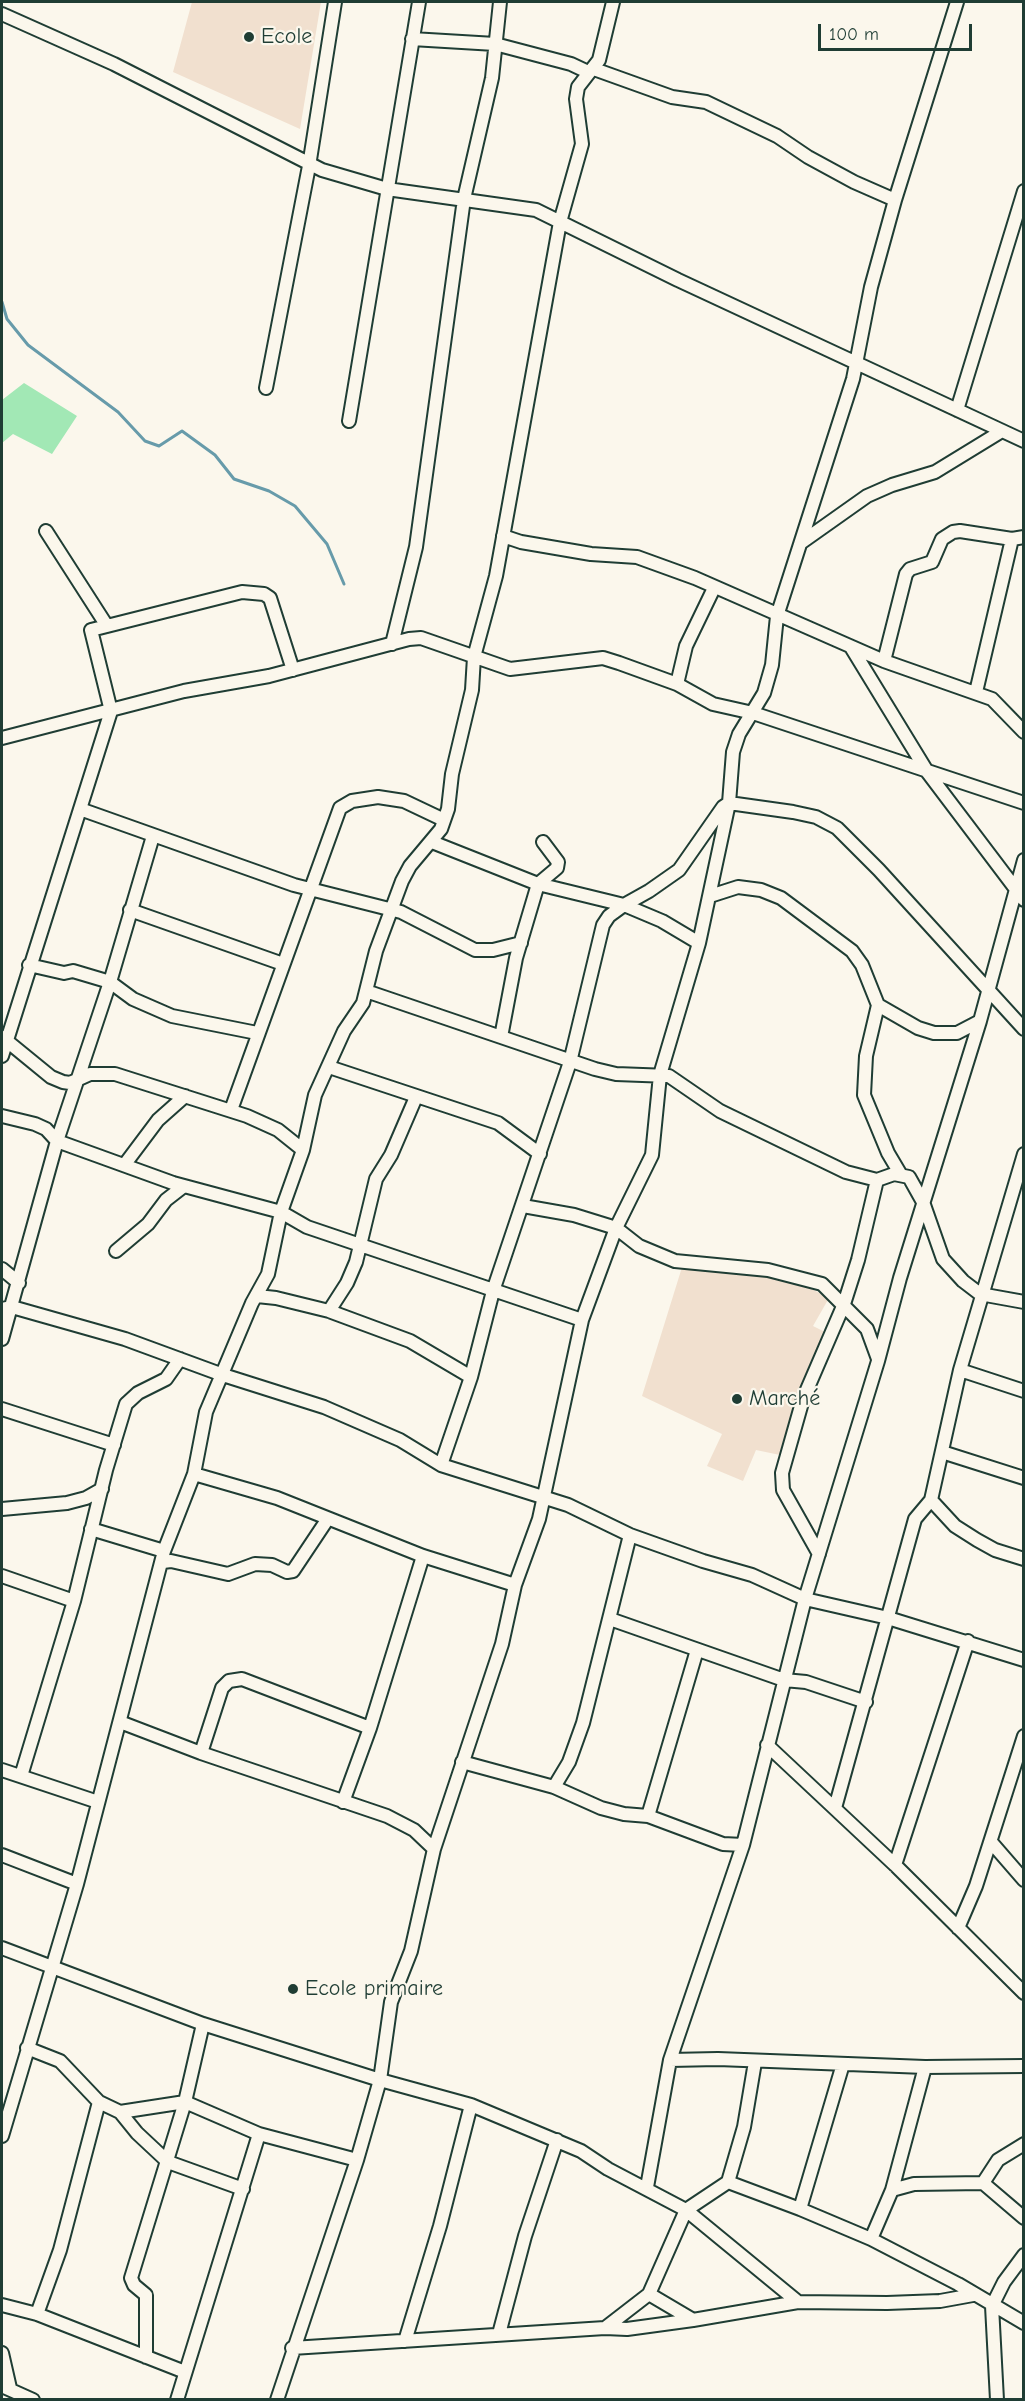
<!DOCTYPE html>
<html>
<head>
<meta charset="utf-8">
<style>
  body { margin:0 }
  #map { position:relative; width:1025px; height:2401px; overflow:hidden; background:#fbf7ec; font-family:"Comic Neue",sans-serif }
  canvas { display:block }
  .frame { position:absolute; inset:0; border:3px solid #1f3d34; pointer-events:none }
  .scale { position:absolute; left:818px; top:24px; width:154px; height:27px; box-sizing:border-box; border:3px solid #1f3d34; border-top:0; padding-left:8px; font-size:18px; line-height:21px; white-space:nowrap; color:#1f3d34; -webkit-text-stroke:4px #fbf7ec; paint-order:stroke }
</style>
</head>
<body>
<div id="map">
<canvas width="1025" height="2401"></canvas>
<div class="frame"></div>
<div class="scale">100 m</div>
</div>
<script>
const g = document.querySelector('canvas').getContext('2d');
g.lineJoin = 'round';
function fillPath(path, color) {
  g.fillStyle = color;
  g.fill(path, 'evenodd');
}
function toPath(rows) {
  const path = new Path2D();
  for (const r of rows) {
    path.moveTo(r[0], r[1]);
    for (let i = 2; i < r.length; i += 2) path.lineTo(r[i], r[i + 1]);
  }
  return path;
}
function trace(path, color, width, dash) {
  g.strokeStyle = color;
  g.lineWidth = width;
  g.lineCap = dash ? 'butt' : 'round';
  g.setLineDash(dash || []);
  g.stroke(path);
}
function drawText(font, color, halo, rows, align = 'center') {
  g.font = font + ' "Comic Neue",sans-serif';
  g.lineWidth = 4.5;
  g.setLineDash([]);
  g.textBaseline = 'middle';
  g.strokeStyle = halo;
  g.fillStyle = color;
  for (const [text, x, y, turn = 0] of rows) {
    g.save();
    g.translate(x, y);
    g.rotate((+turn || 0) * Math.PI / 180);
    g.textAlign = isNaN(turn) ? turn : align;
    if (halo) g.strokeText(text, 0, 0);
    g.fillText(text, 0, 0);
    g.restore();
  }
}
const built = toPath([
  [192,2,321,2,300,129,173,72],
  [683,1264,712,1272,760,1275,800,1283,829,1298,813,1326,825,1332,806,1377,780,1455,756,1450,743,1481,707,1466,722,1434,642,1396]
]);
const green = toPath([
  [24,383,77,416,52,454,13,434,2,443,2,400]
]);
const stream = toPath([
  [2,302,7,319,28,345,118,412,145,441,159,446,182,431,215,455,234,479,269,491,295,506,327,544,344,584]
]);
const minor = toPath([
  [2,14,114,64,322,170,387,189,536,210,678,280,1024,441],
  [412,39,495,44,571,64,588,72],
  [594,69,672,97,706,102,777,136,808,157,854,182,895,200],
  [266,388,309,166,335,2],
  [957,410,1024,191],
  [349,421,419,2],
  [46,531,107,626],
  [503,536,521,542,591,554,637,557,695,578,884,661,992,699,1024,732],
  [802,542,867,496,892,485,935,472,1002,431],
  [392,644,416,547,464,199,492,78,500,2],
  [851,647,928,773,1024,900],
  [884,661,906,574,910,569,932,562,942,539,953,532,960,531,1012,539,1024,537],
  [677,684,686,646,714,588],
  [976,692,1012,539],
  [2,738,184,691,269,676,409,639,421,638,510,669,603,658,619,663,677,684,713,704,753,713,1024,803],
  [80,809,294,885,401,912,475,950,493,950,521,943],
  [432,842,538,884,624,905,662,921,699,943],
  [710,896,738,887,761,890,781,898,852,951,862,965,878,1005,918,1028,934,1033,957,1033,980,1021],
  [130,910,283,964],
  [29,965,64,973,73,971,110,982,133,999,172,1016,257,1033],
  [366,991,595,1069,616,1074,669,1076,720,1111,846,1172,877,1180,894,1174,909,1177,923,1202,943,1259,963,1281,980,1294,1024,1302],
  [878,1005,866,1056,864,1095,888,1153,901,1175],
  [2,1037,51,1077,63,1082,70,1083,90,1074,115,1074,247,1116,278,1130,303,1150],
  [501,1037,516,958,538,884,557,868,558,862,543,842],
  [2,1056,111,711,91,630,242,592,264,594,270,598,293,670],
  [329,1067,498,1123,540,1154],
  [231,1110,340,808,352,801,378,797,404,801,444,820],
  [2,1116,35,1124,46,1129,57,1141,173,1183,281,1212,307,1227,582,1320],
  [125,1164,158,1120,185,1096],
  [523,1206,574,1215,616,1228,639,1246,675,1261,768,1270,822,1284,867,1329,878,1359],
  [116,1251,148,1224,166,1200,184,1186],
  [2,1269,19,1283],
  [257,1296,276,1298,329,1311,410,1341,471,1377],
  [2,1309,12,1307,125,1339,223,1375,324,1407,400,1440,441,1465,568,1505,630,1535,703,1561,752,1575,805,1599,888,1618,1024,1660],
  [329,1311,347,1283,356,1262,376,1179,391,1155,416,1097],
  [2,1339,57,1141,110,982,153,836],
  [960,1370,1024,1391],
  [2,1409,114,1445],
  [942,1452,1024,1478],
  [441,1465,471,1377,493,1291,570,1062,603,925,609,916,624,905,649,891,679,870,723,807,729,803,793,812,816,817,837,828,879,870,1024,1029],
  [194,1474,277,1498,423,1556,515,1585],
  [931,1500,955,1526,977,1540,995,1550,1024,1559],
  [2,1509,67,1503,86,1498,102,1489],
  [91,1529,164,1551],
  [819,1554,783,1490,782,1473,803,1399,844,1304,858,1260,877,1180],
  [163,1562,171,1561,228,1574,255,1564,272,1565,287,1572,293,1571,327,1520],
  [2,1576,74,1601],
  [610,1619,784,1680,806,1682,866,1702],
  [120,1722,201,1753,387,1816,414,1830,434,1849],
  [767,1745,895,1865,1024,1993],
  [201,1753,222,1688,229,1681,242,1679,370,1728],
  [462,1762,554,1787,601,1808,624,1814,648,1816,723,1844,743,1845],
  [2,1770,98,1802],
  [21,1776,74,1601,106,1470,126,1404,138,1393,166,1379,180,1359],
  [554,1787,569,1762,583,1723,630,1535],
  [343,1802,370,1728,423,1556],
  [835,1808,915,1519,931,1500,960,1370,1024,1154],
  [648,1816,697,1650],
  [991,1842,1024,1880],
  [2,1855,77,1884],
  [895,1865,968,1641],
  [958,1928,976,1886,1024,1736],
  [2,1948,203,2024,380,2080,471,2105,581,2151,608,2169,686,2210,728,2182,800,2209,871,2239,958,2284,1024,2323],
  [27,2048,60,2061,99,2102,120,2112,185,2102,259,2134,357,2160],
  [670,2060,718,2059,925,2067,1024,2066],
  [120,2112,137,2133,168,2162,243,2189],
  [2,2136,77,1884,164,1551,194,1474,206,1412,252,1303,268,1274,281,1212,303,1150,315,1095,344,1031,363,1003,376,951,402,881,410,866,441,829,448,809,452,774,472,690,474,657,496,576,560,222,582,144,576,99,578,87,599,60,613,2],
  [728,2182,744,2127,755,2062],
  [983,2183,998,2160,1024,2144],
  [647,2187,670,2060,743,1845,805,1599,878,1361,900,1278,980,1021,1024,860],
  [892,2190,914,2184,983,2183,1024,2218],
  [800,2209,843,2064],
  [871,2239,892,2190,925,2067],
  [649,2294,686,2210,798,2302],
  [2,2305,37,2314,185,2372],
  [37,2314,60,2250,99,2102],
  [605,2328,627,2329,693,2320],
  [499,2334,525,2236,557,2140],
  [405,2341,440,2226,471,2105],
  [292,2348,605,2328,649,2294,693,2320,798,2302,887,2303,940,2301,973,2295],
  [2,2353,10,2388],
  [146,2357,146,2295,134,2285,131,2278,185,2102,203,2024],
  [4,2387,33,2400],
  [177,2400,259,2134],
  [277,2400,357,2160,380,2080,391,2002,411,1951,434,1849,502,1644,515,1585,539,1519,582,1320,616,1228,652,1155,660,1075,699,943,729,803,733,752,739,734,764,693,772,665,777,616,853,379,871,287,895,200,957,2],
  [997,2400,992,2306,1004,2282,1024,2255]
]);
const markers = [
  [249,37,6,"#1f3d34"],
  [737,1399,6,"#1f3d34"],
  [293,1989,6,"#1f3d34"]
];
const poiNames = [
  ["Ecole",261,37],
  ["Marché",749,1399],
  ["Ecole primaire",305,1989]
];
fillPath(built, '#f1e0cf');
fillPath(green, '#a2e8b5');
trace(stream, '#679baa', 3);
trace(minor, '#1f3d34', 16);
trace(minor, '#fbf7ec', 12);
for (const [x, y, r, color] of markers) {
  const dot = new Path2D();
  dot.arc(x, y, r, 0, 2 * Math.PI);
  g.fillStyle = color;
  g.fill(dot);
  trace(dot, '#fbf7ec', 2);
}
drawText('22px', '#1f3d34', '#fbf7ec', poiNames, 'left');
</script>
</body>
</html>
